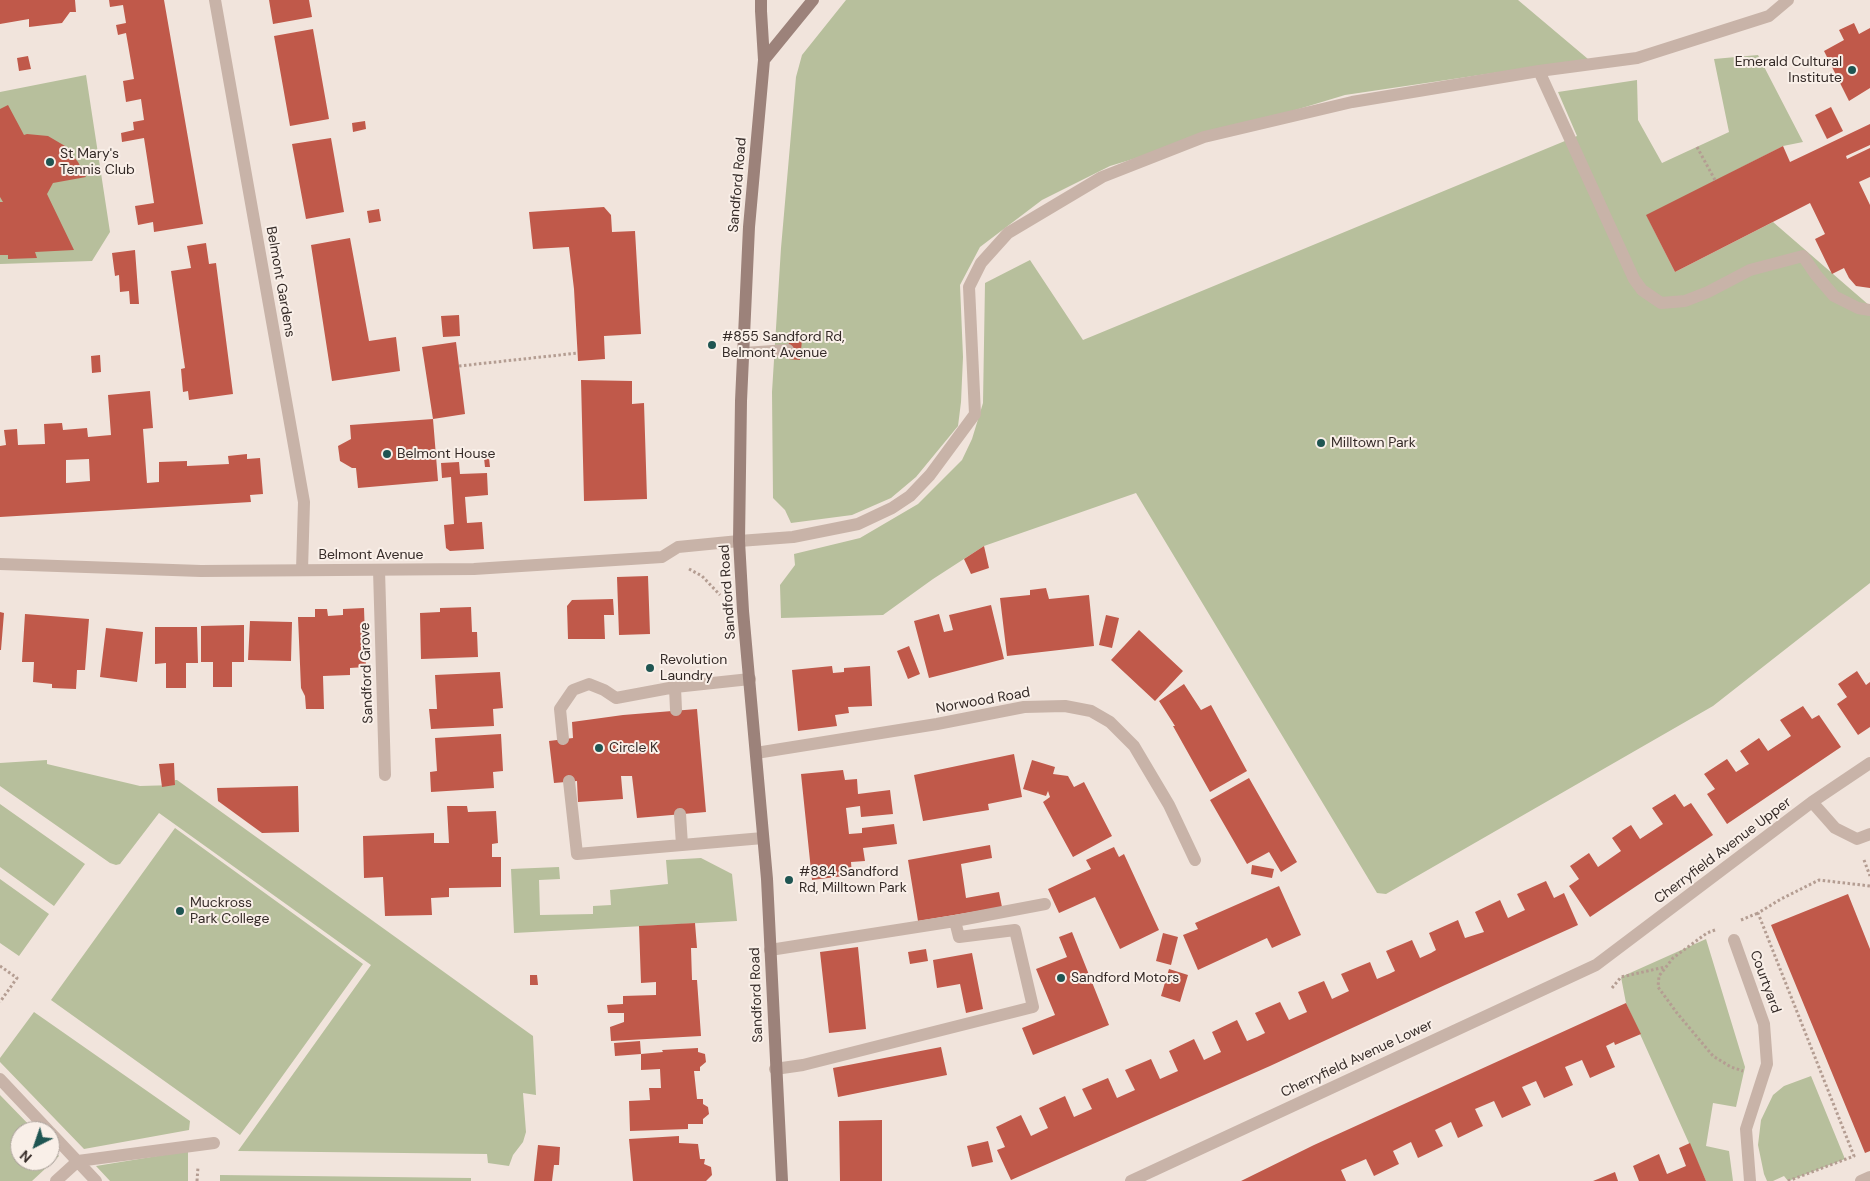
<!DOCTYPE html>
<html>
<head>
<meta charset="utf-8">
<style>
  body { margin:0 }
  #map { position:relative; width:1870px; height:1181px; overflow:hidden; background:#f1e4dc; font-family:"DM Sans",sans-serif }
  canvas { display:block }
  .north { position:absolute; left:10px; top:1121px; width:50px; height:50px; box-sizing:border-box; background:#f9efe8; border:1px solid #aba19b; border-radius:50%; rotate:221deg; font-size:14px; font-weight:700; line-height:20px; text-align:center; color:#352b28 }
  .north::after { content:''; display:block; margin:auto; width:18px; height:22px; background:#1f5552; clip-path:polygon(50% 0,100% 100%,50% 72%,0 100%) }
</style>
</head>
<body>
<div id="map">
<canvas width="1870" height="1181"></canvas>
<div class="north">N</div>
</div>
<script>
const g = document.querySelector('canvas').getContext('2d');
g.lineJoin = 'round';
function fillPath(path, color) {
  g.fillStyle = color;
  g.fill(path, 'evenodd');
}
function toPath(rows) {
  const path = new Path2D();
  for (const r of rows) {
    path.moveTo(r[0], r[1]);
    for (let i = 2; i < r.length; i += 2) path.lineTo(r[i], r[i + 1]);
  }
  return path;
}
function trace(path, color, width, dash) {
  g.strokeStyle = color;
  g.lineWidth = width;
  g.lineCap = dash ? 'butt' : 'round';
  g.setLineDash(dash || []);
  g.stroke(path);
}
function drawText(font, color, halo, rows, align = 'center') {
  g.font = font + ' "DM Sans",sans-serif';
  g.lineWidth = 4;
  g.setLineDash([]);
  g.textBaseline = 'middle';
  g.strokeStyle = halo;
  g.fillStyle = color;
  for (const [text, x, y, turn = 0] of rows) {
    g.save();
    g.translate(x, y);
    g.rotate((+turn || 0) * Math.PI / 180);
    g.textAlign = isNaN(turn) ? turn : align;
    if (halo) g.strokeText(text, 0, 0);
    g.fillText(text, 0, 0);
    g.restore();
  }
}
const green = toPath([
  [846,0,1518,0,1588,59,1345,95,1110,166,1042,200,980,247,960,285,963,357,961,402,958,426,916,477,891,498,852,515,791,523,785,510,773,498,772,392,781,248,796,77,802,55],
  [1758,55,1803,142,1783,146,1647,216,1675,272,1773,222,1870,306,1870,583,1713,706,1386,894,1377,893,1136,493,984,546,933,579,883,615,781,618,780,585,795,565,794,554,860,538,918,504,962,460,972,439,983,403,985,283,1030,260,1083,340,1577,136,1558,92,1637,80,1638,120,1662,163,1729,132,1714,59],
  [86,75,110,232,92,261,0,264,0,92],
  [47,760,47,764,140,786,175,785,175,780,177,780,533,1036,536,1095,523,1093,526,1132,523,1142,513,1155,509,1166,488,1163,487,1154,238,1151,371,965,159,813,120,864,116,865,110,863,0,786,0,763],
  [0,804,85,864,54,906,0,867],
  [175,828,363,964,240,1135,51,1000],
  [701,858,732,874,737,921,514,933,511,869,559,867,560,879,539,880,540,915,593,914,593,906,611,905,610,890,668,884,666,860],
  [0,879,49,914,19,956,0,943],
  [1706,939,1745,1067,1736,1107,1713,1103,1706,1146,1729,1151,1733,1181,1706,1181,1626,1003,1621,977],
  [34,1012,190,1121,189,1130,84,1149,0,1062,0,1058],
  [1811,1076,1845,1159,1788,1181,1784,1176,1773,1181,1767,1181,1764,1174,1758,1145,1761,1120,1773,1095,1784,1086],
  [0,1095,35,1131,20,1131,20,1161,50,1161,50,1147,59,1156,32,1181,0,1181],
  [188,1151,188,1181,110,1181,96,1166],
  [220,1175,471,1178,471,1181,220,1181]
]);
const building = toPath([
  [0,0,75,0,76,12,70,12,62,23,29,27,29,19,0,24],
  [109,0,164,0,203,224,154,232,153,222,138,225,135,206,154,203,144,138,122,142,121,133,134,130,133,122,144,120,141,99,126,102,123,81,134,79,126,33,118,35,116,25,126,23,123,5,110,7],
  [269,0,309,0,312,17,273,24],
  [1854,23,1859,34,1870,28,1870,88,1849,101,1824,51,1844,40,1839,30],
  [313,29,329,119,290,126,274,36],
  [28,56,31,69,19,71,17,58],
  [8,105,24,135,27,134,48,136,65,146,78,162,86,177,53,183,47,194,74,250,35,252,37,258,8,259,8,255,0,255,0,202,3,202,0,197,0,109],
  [1831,107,1843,131,1827,139,1815,115],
  [365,121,366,129,353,132,352,123],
  [1870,124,1870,145,1846,156,1847,159,1870,148,1870,177,1859,182,1870,205,1870,288,1856,286,1849,278,1844,268,1832,274,1815,239,1825,234,1810,203,1675,272,1646,215,1783,146,1790,162],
  [331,138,344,212,306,219,292,144],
  [604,207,611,215,612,232,635,231,641,334,604,336,605,359,578,361,574,289,569,247,533,249,529,212],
  [379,209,381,221,369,223,367,211],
  [350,238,369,341,396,337,400,371,332,381,311,245],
  [206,243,209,264,216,263,233,394,189,400,188,391,183,392,181,369,185,368,171,271,191,268,187,246],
  [135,250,139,304,130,304,129,291,120,292,119,275,115,276,112,253],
  [459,315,460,336,443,337,441,316],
  [789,340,802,340,800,360,788,359],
  [456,342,465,414,433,419,422,347],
  [100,355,101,372,92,373,91,356],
  [581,380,632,381,632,404,644,403,647,499,584,501],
  [150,391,153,428,143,429,147,483,159,482,159,462,187,461,187,466,229,464,228,456,247,454,247,459,260,458,263,494,250,495,251,502,0,517,0,446,6,445,4,430,17,429,18,445,45,444,44,424,62,423,63,430,87,428,88,437,111,435,108,395],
  [89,459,90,481,66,483,66,460],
  [433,419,438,481,358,488,356,468,352,468,340,461,338,446,351,439,350,425],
  [484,458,489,458,490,467,485,467],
  [459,462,460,474,487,473,488,495,465,497,467,523,482,522,484,549,450,551,446,548,444,525,454,524,451,477,442,478,441,463],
  [984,546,989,568,971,574,964,559],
  [648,576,650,634,619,635,617,577],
  [1046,588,1049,599,1089,595,1094,646,1007,656,1000,598,1030,595,1030,590],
  [613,599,614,615,604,615,605,639,568,639,567,606,572,600],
  [991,605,1004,659,929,678,914,621,939,614,944,632,953,630,949,615],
  [471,607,472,632,477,632,478,657,421,659,420,613,440,612,440,608],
  [364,608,366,667,350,668,350,675,323,676,324,709,306,709,305,696,301,688,298,617,315,617,315,609,327,609,328,616,343,615,343,609],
  [0,612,4,613,1,650,0,650],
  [25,614,89,619,85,670,77,670,76,689,52,688,52,684,33,682,34,662,22,662],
  [1106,615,1119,618,1112,648,1099,645],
  [250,621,292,622,291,661,248,660],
  [244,625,244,662,232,662,232,687,213,687,213,662,201,662,201,626],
  [155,627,197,627,198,663,186,663,186,688,166,688,166,663,155,664],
  [106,628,143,632,137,682,100,677],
  [1139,630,1183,671,1155,701,1111,660],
  [909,646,920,674,908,679,897,651],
  [832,666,833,673,844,672,844,668,870,666,872,706,848,707,849,713,835,715,837,726,798,731,792,670],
  [1857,671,1866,685,1870,682,1870,727,1858,735,1837,704,1847,697,1838,684],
  [500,672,503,708,493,709,494,726,431,729,429,709,437,709,435,675],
  [1184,684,1201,710,1211,705,1247,771,1210,792,1173,726,1175,726,1159,701],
  [1803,706,1812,719,1819,715,1841,747,1727,824,1707,794,1715,789,1704,774,1727,759,1736,772,1749,764,1740,751,1759,738,1768,751,1791,736,1780,720],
  [697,709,706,812,637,818,632,776,621,776,623,799,578,802,577,781,554,783,549,741,573,738,572,722,623,715],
  [501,734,503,771,493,772,494,788,431,792,430,772,437,771,435,738],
  [1014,754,1022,797,988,804,989,810,923,821,914,775],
  [1032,760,1055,767,1053,774,1068,776,1074,787,1084,782,1112,836,1073,857,1043,802,1050,797,1048,791,1046,796,1023,789],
  [174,763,175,785,162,787,159,764],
  [843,770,845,780,857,779,858,794,890,790,893,814,861,817,860,806,846,808,849,834,862,833,862,828,894,824,897,844,863,848,865,861,851,862,852,875,812,880,801,774],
  [1249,778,1297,862,1281,872,1269,852,1247,864,1210,800],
  [298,786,299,832,262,833,218,801,217,788],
  [1675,794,1684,807,1691,803,1713,835,1590,917,1569,886,1579,879,1570,866,1589,853,1598,867,1621,851,1612,838,1623,830,1631,825,1640,839,1663,824,1652,808],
  [447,806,467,806,468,812,496,811,498,843,492,844,492,857,501,857,501,887,449,888,449,897,431,898,432,915,385,916,383,877,364,878,363,836,434,833,434,843,449,843],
  [990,845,992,858,961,864,966,898,999,892,1002,907,918,921,908,860],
  [1114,847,1119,857,1124,854,1159,930,1120,949,1095,897,1059,913,1048,889,1091,869,1086,860],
  [1252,865,1274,869,1272,878,1251,874],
  [1546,881,1554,898,1564,893,1578,925,1445,985,1270,1066,1011,1180,997,1150,1005,1147,996,1127,1021,1115,1031,1136,1048,1128,1039,1108,1065,1096,1074,1117,1092,1109,1082,1089,1108,1078,1117,1098,1135,1090,1125,1070,1151,1059,1160,1079,1178,1071,1169,1051,1194,1039,1204,1060,1221,1052,1212,1032,1237,1020,1247,1041,1257,1037,1265,1033,1255,1013,1280,1002,1289,1020,1307,1012,1298,992,1324,981,1332,999,1349,991,1341,974,1370,962,1377,979,1389,974,1395,971,1386,951,1412,940,1420,958,1431,953,1436,950,1429,933,1458,920,1465,938,1484,932,1475,912,1500,900,1508,918,1525,910,1517,894],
  [1279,886,1301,935,1272,948,1267,938,1198,970,1183,935,1198,929,1195,923],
  [1848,894,1870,949,1870,1151,1865,1153,1771,925],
  [695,923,697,948,691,948,692,980,697,980,701,1036,611,1041,610,1027,624,1022,624,1013,608,1013,607,1005,623,1004,623,996,656,995,656,982,641,983,639,926],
  [1072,932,1109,1025,1033,1055,1022,1028,1055,1015,1036,969,1067,957,1059,937],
  [1163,933,1178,937,1171,965,1156,961],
  [858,947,866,1029,829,1033,820,952],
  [926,949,928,961,910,964,908,952],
  [972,953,983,1009,966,1013,960,984,937,988,933,960],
  [1169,969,1188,975,1180,1002,1161,996],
  [530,975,537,975,538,985,530,985],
  [1626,1003,1641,1034,1615,1045,1614,1042,1606,1046,1615,1067,1590,1078,1582,1060,1565,1067,1573,1085,1544,1098,1536,1081,1522,1087,1531,1105,1502,1118,1494,1101,1475,1109,1483,1126,1458,1138,1451,1122,1435,1130,1443,1146,1418,1158,1411,1142,1393,1151,1399,1164,1374,1176,1366,1159,1341,1170,1346,1181,1241,1181,1314,1145],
  [640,1041,641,1054,615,1056,614,1043],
  [941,1047,947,1075,838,1097,833,1068],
  [698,1048,698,1052,705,1054,706,1062,700,1067,700,1071,694,1071,697,1099,703,1099,703,1104,708,1107,709,1114,703,1119,703,1124,688,1124,688,1129,630,1131,629,1101,650,1100,649,1088,661,1088,660,1069,641,1070,641,1054,663,1052,662,1050],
  [882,1120,882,1181,840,1181,839,1121],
  [679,1136,679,1143,698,1144,700,1159,705,1159,704,1164,711,1167,712,1175,706,1181,633,1181,629,1139],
  [988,1141,993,1162,972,1167,967,1146],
  [1690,1143,1706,1181,1639,1181,1633,1166,1659,1154,1667,1174,1686,1166,1679,1148],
  [538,1145,560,1147,559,1165,554,1165,552,1181,534,1181],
  [1615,1172,1618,1181,1593,1181,1598,1179]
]);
const path = toPath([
  [1697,147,1715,180],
  [459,366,578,353],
  [689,569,702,576,720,595],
  [1864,860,1870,876],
  [1741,920,1758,913],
  [1715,930,1707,933,1673,958,1659,976,1658,987,1677,1013,1713,1056,1731,1067,1743,1071],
  [0,966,17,978,0,1002],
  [1612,988,1621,977,1665,967],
  [197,1181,198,1167],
  [1788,1181,1854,1156,1758,913,1781,899,1819,880,1870,886]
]);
const service = toPath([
  [1539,71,1634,279,1642,290,1661,303,1685,301,1708,292,1750,270,1803,256,1816,275,1834,296,1858,308,1870,310],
  [744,353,788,350],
  [739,541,793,537,858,524,892,508,910,496,930,475,975,414,969,287,981,263,1008,233,1102,177,1204,137,1352,102,1539,71,1637,58,1769,16,1788,0],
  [676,710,675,687,750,679],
  [563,739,560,709,573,690,589,684,604,690,616,698,675,687],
  [569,781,577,854,682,845],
  [680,814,682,845,763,838],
  [770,950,955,921,1045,904],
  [775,1069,803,1065,1033,1007,1015,930,959,937,955,921],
  [0,1079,49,1131],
  [50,1132,96,1181],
  [56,1181,78,1161,214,1143]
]);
const minor = toPath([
  [215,0,304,502,302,570],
  [379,570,385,775],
  [756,753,937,724,1024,707,1065,706,1091,711,1110,722,1134,746,1169,805,1195,860],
  [1812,802,1835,828,1857,839,1870,834],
  [1734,940,1764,1024,1767,1064,1746,1129,1750,1181],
  [1131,1181,1596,965,1812,802,1870,763],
  [1861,1181,1870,1177]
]);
const tertiary = toPath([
  [0,564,201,571,474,569,662,557,678,547,739,541]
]);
const secondary = toPath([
  [761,0,761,11,764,60,749,227,741,401,739,541,743,611,767,879,782,1181],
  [764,60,813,0]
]);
const markers = [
  [1852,70,5,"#1f5552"],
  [50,162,5,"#1f5552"],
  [712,345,5,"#1f5552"],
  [1321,443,5,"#1f5552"],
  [387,454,5,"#1f5552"],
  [650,668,5,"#1f5552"],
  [599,748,5,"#1f5552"],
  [789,880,5,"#1f5552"],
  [180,911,5,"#1f5552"],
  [1061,978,5,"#1f5552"]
];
const poiNames = [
  ["Emerald Cultural",1842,62,"right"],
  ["Institute",1842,78,"right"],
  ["St Mary's",60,154],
  ["Tennis Club",60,170],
  ["#855 Sandford Rd,",722,337],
  ["Belmont Avenue",722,353],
  ["Milltown Park",1331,443],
  ["Belmont House",397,454],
  ["Revolution",660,660],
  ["Laundry",660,676],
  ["Circle K",609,748],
  ["#884 Sandford",799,872],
  ["Rd, Milltown Park",799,888],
  ["Muckross",190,903],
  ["Park College",190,919],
  ["Sandford Motors",1071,978]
];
const streetNames = [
  ["Sandford Road",738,185,-85],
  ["Belmont Gardens",280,282,80],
  ["Belmont Avenue",371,555],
  ["Sandford Road",728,592,-94],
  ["Sandford Grove",367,673,-92],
  ["Norwood Road",983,701,-10],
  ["Cherryfield Avenue Upper",1723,851,-37],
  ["Courtyard",1765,982,70],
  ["Sandford Road",757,995,-92],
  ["Cherryfield Avenue Lower",1357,1059,-25]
];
fillPath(green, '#b7bf9c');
fillPath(building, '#c0594a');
trace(path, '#b49d92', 3, [2.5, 2.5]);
trace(service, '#c8b3a8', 12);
trace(minor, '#c8b3a8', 12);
trace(tertiary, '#c8b3a8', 12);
trace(secondary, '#9c827a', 12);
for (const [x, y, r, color] of markers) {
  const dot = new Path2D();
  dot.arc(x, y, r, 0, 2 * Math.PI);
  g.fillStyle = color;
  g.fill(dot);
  trace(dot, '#f9efe8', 2);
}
drawText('14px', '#352b28', '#f9efe8', poiNames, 'left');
drawText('14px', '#352b28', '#f9efe8', streetNames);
</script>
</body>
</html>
